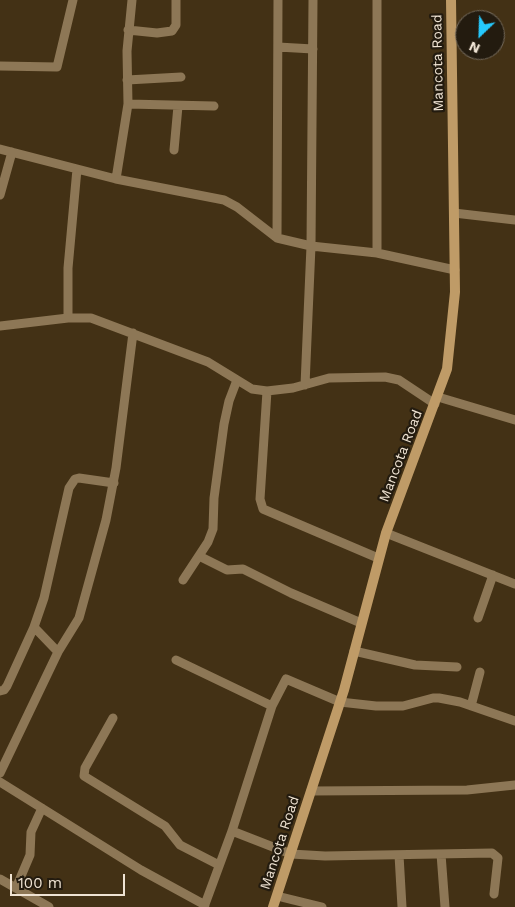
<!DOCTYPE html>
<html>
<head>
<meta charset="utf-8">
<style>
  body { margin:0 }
  #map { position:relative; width:515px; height:907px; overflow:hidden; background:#433115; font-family:"Work Sans",sans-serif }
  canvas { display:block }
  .north { position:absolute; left:455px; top:10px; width:50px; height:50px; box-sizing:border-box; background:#231b0f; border:1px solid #756b5d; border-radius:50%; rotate:204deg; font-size:14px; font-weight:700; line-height:20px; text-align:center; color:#efe3d3 }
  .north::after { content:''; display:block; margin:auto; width:18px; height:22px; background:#25c9fe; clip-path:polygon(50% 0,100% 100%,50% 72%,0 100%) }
  .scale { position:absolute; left:10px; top:874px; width:115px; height:22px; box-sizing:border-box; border:2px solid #efe3d3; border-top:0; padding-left:6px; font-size:15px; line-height:18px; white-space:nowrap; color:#efe3d3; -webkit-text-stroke:4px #231b0f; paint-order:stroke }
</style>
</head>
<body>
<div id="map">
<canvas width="515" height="907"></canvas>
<div class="north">N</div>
<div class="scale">100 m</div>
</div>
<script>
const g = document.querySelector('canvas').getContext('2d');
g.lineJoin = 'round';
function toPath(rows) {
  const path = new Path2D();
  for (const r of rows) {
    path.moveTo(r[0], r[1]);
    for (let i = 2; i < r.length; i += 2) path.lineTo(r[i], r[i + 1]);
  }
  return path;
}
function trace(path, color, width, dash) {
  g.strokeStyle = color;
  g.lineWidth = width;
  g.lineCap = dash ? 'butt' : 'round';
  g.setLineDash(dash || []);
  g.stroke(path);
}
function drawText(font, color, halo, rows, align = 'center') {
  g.font = font + ' "Work Sans",sans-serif';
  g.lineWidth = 4.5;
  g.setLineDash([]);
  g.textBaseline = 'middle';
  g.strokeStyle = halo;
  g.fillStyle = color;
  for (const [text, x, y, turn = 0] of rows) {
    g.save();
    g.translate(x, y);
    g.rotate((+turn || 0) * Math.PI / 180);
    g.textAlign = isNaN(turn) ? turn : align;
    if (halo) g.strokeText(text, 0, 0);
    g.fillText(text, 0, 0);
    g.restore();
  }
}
const minor = toPath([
  [377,0,377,253],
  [128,30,157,33,172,31,176,25,176,0],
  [278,47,313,49],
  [0,66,57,67,73,0],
  [127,80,181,77],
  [128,104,214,106],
  [0,149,116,179,224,200,237,207,277,238,311,246,377,253,455,270],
  [174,150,178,106],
  [116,179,128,104,127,51,132,0],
  [0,195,12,152],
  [454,213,515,220],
  [277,238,278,0],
  [68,318,68,268,77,169],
  [0,326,68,318,91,318,208,362,252,389,267,391,293,388,329,378,385,377,399,380,435,404],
  [305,385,311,246,313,0],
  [267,391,260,499,263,509,378,558],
  [438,397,515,420],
  [386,533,515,584],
  [199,556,227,570,243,569,291,593,361,623],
  [183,580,208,542,213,529,214,498,224,424,229,401,237,380],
  [478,618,493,575],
  [354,651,415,665,457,667],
  [58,652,79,618,106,520,116,468,133,333],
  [176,660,272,706],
  [0,691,4,690,7,686,34,627],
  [471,706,480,672],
  [113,718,85,768,84,776,165,826,180,845,219,865],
  [0,773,58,652,34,627,44,598,69,488,75,479,79,478,114,483],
  [0,782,141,870,205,905],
  [311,791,467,790,515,785],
  [232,831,291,854,325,856,492,853,498,858,494,894],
  [441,854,445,907],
  [399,855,402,907],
  [0,879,49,907],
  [16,888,30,855,31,832,42,808],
  [277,896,322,907],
  [204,907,232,831,272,706,286,679,340,702,376,706,403,706,433,698,439,698,460,702,515,721]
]);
const secondary = toPath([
  [273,907,344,690,386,533,447,369,455,292,451,0]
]);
const streetNames = [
  ["Mancota Road",438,63,-91],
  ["Mancota Road",401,456,-69],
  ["Mancota Road",280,843,-72]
];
trace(minor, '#8d7756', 9);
trace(secondary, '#bf9b67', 10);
drawText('14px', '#efe3d3', '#231b0f', streetNames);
</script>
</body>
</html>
